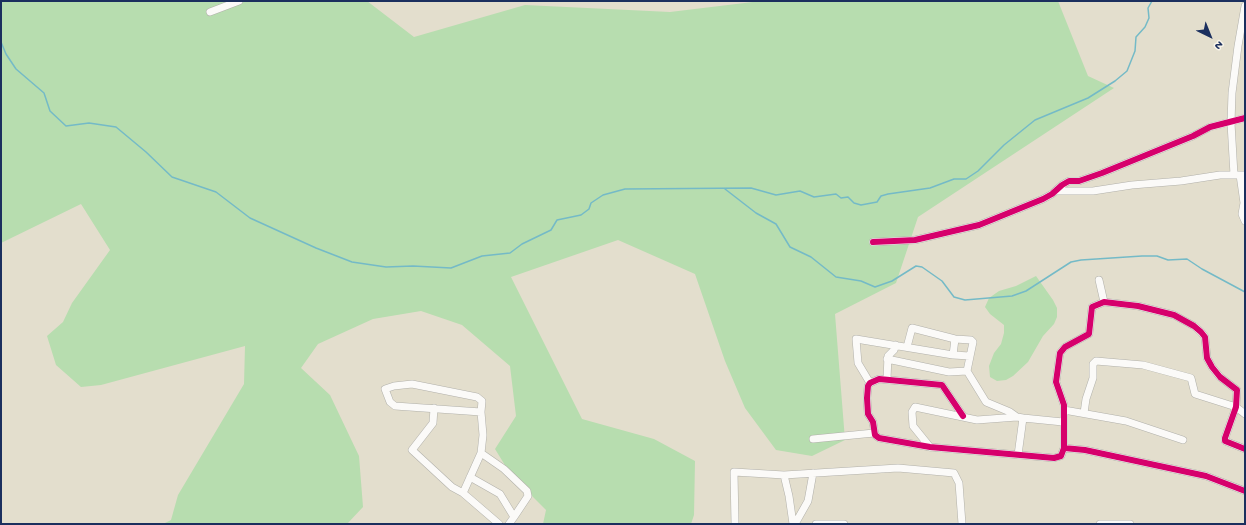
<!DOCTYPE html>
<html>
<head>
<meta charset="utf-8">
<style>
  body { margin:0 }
  #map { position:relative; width:1246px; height:525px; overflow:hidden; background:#e3decd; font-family:"Gochi Hand",sans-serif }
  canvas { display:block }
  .frame { position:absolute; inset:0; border:2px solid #1b2f5e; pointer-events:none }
  .north { position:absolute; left:1190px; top:16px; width:40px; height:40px; -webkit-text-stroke:3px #f7f3e8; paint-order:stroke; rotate:137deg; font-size:11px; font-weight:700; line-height:16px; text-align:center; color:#1b2f5e }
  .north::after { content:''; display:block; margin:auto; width:14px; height:18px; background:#1b2f5e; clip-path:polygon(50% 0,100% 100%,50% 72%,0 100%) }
</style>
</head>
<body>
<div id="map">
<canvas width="1246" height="525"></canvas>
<div class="frame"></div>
<div class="north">N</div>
</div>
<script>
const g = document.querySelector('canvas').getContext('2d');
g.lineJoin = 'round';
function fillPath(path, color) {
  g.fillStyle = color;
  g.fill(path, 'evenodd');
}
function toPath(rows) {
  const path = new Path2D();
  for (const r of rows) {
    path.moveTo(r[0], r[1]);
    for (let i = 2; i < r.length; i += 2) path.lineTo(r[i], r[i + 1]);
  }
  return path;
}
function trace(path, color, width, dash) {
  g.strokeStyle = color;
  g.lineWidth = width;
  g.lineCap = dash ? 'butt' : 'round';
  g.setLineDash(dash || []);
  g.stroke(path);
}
const green = toPath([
  [1,1,367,1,414,37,525,5,670,12,761,1,1058,1,1088,76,1114,88,918,217,896,283,835,314,845,440,812,456,776,450,745,408,725,361,695,274,618,240,511,277,582,419,654,439,695,461,694,515,691,524,543,524,546,510,511,475,495,449,516,416,510,366,462,325,421,311,373,319,318,344,301,368,330,395,359,456,363,507,347,524,163,524,171,520,178,495,244,384,245,346,101,385,81,387,56,365,47,336,63,322,72,303,110,250,81,204,1,243],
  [1036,276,1053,300,1057,308,1057,317,1054,324,1043,336,1028,362,1013,376,1006,380,997,381,990,377,989,366,994,353,1001,344,1004,333,1004,325,990,314,985,307,989,298,999,291,1016,286]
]);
const stream = toPath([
  [1,42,6,54,16,69,44,93,50,111,66,126,89,123,116,127,146,152,172,177,216,192,250,218,316,248,352,262,386,267,413,266,451,268,482,256,510,253,522,244,551,230,557,220,581,215,589,209,591,203,603,195,625,189,751,188,776,195,800,191,814,197,836,194,841,198,848,197,854,203,861,205,877,202,881,196,888,194,930,188,954,179,966,179,978,171,1004,145,1035,120,1088,98,1115,81,1127,71,1135,51,1136,37,1145,27,1149,18,1148,8,1152,1],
  [725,189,756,213,776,224,790,247,811,257,836,277,861,281,875,287,892,281,916,266,922,267,942,281,954,297,965,300,1012,296,1026,291,1071,262,1081,260,1142,256,1157,256,1168,260,1187,259,1202,269,1245,292]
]);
const minor = toPath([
  [210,12,239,1],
  [1234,175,1231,123,1232,93,1238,46,1245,6],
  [1240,175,1244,203,1242,214,1245,221],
  [1056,191,1093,191,1132,185,1181,181,1220,175,1245,175],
  [873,242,915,240,979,225,1043,199,1052,194,1062,185,1069,181,1079,181,1102,173,1193,136,1210,127,1245,118],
  [1099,280,1104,302],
  [907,347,912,328,955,339,971,340,973,342,967,371],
  [953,355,955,339],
  [887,359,949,372,967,371],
  [967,371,986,402,1010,412,1017,417],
  [887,379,888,356,894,350,896,345],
  [870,383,858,363,856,339,953,355,970,356],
  [434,408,433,423,412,450,452,487,463,493,499,524],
  [1064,410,1126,421,1183,440],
  [1084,413,1086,399,1093,378,1093,364,1096,361,1143,365,1191,378,1195,394,1236,407,1245,414],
  [963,416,942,385,879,379,870,383,868,386,867,398,868,414,873,422,875,435,879,438,930,447,1054,458,1061,456,1064,448,1085,450,1206,476,1245,491],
  [813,439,874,433],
  [930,447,913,426,912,412,915,407,977,420,1017,417,1023,418],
  [1064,448,1064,405,1056,382,1060,353,1065,347,1089,334,1092,307,1104,302,1138,306,1174,315,1194,326,1201,332,1205,337,1207,358,1212,367,1220,377,1237,390,1236,407,1225,438,1225,441,1245,449],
  [481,453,504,469,527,491,528,496,514,517],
  [1018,455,1023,418,1063,422],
  [784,475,789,496,793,524],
  [470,477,500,494,514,517,509,524],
  [463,493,481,453,483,435,481,412,482,401,477,397,412,384,394,386,385,389,390,402,395,406,481,412],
  [735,524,734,472,784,475,898,468,954,473,959,483,962,524],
  [795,524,808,501,813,473],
  [816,524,844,524],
  [1100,524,1130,524]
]);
const cycleway = toPath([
  [873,242,915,240,979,225,1043,199,1052,194,1062,185,1069,181,1079,181,1102,173,1193,136,1210,127,1245,118],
  [963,416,942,385,879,379,870,383,868,386,867,398,868,414,873,422,875,435,879,438,930,447,1054,458,1061,456,1064,448,1085,450,1206,476,1245,491],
  [1064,448,1064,405,1056,382,1060,353,1065,347,1089,334,1092,307,1104,302,1138,306,1174,315,1194,326,1201,332,1205,337,1207,358,1212,367,1220,377,1237,390,1236,407,1225,438,1225,441,1245,449]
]);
fillPath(green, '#b7ddaf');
trace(stream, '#74bac7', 1.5);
trace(minor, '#b1b0aa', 8);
trace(minor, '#fbfaf8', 7);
trace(cycleway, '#d6006c', 6);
</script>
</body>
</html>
